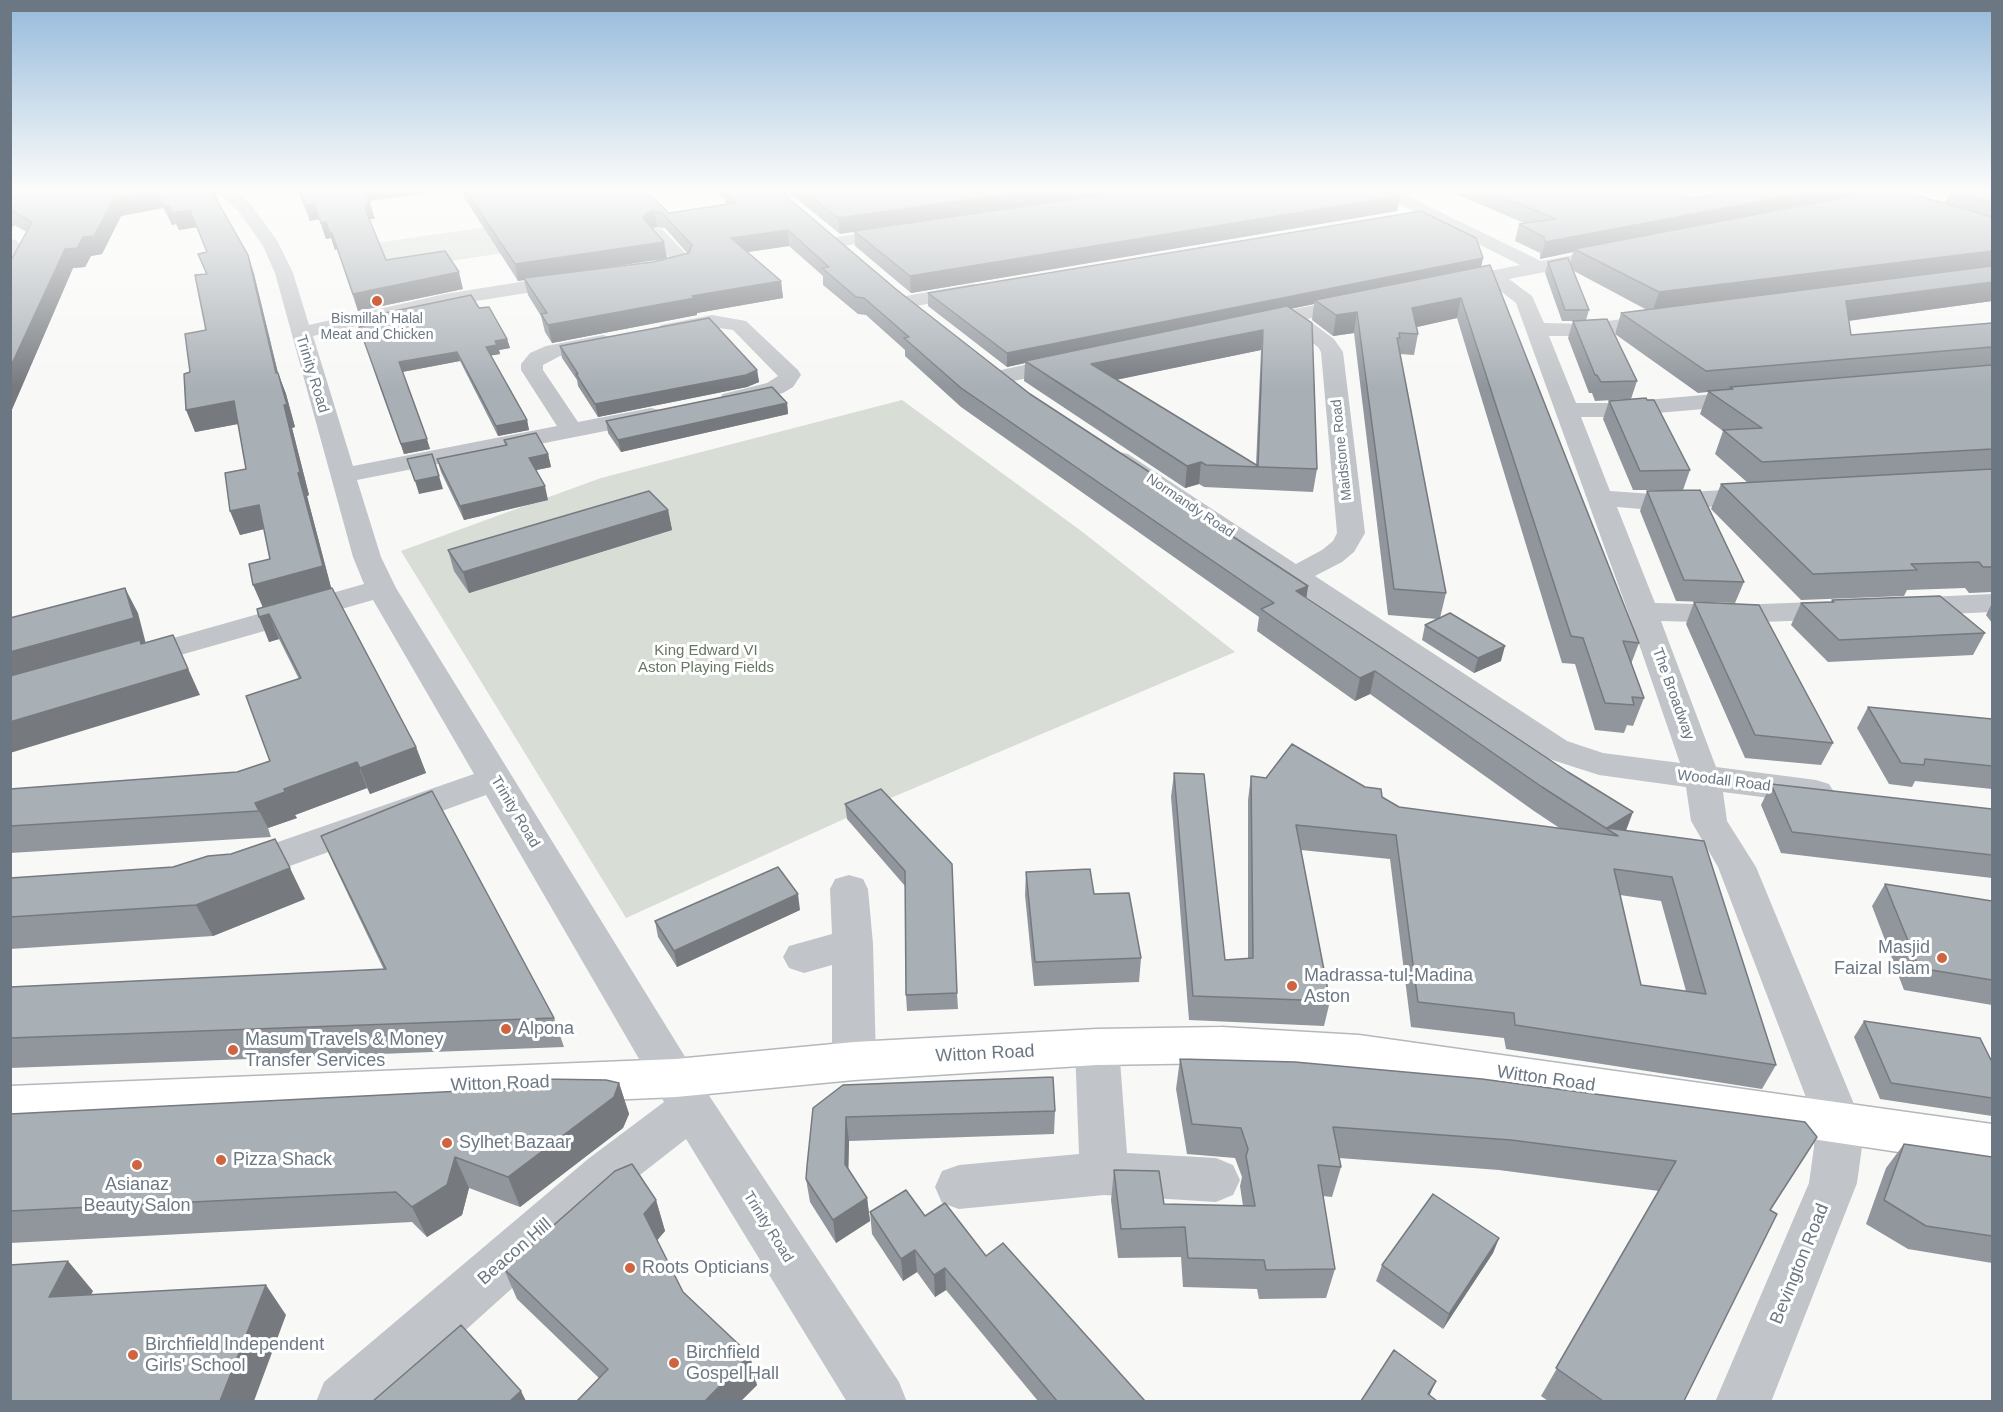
<!DOCTYPE html>
<html>
<head>
<meta charset="utf-8">
<style>
  body { margin:0 }
  #map { position:relative; width:2003px; height:1412px; overflow:hidden; background:#f8f8f7; font-family:Helvetica,sans-serif }
  canvas { display:block }
  .frame { position:absolute; inset:0; border:12px solid #6b7884; pointer-events:none }
</style>
</head>
<body>
<div id="map">
<canvas width="2003" height="1412"></canvas>
<div class="frame"></div>
</div>
<script>
const g = document.querySelector('canvas').getContext('2d');
g.lineJoin = 'round';
function fillPath(path, color) {
  g.fillStyle = color;
  g.fill(path, 'evenodd');
}
function toPath(rows) {
  const path = new Path2D();
  for (const r of rows) {
    path.moveTo(r[0], r[1]);
    for (let i = 2; i < r.length; i += 2) path.lineTo(r[i], r[i + 1]);
  }
  return path;
}
function trace(path, color, width, dash) {
  g.strokeStyle = color;
  g.lineWidth = width;
  g.lineCap = dash ? 'butt' : 'round';
  g.setLineDash(dash || []);
  g.stroke(path);
}
function drawText(font, color, halo, rows, align = 'center') {
  g.font = font + ' Helvetica,sans-serif';
  g.lineWidth = 6;
  g.setLineDash([]);
  g.textBaseline = 'middle';
  g.strokeStyle = halo;
  g.fillStyle = color;
  for (const [text, x, y, turn = 0] of rows) {
    g.save();
    g.translate(x, y);
    g.rotate((+turn || 0) * Math.PI / 180);
    g.textAlign = isNaN(turn) ? turn : align;
    if (halo) g.strokeText(text, 0, 0);
    g.fillText(text, 0, 0);
    g.restore();
  }
}
const green = toPath([
  [652,203,673,227,392,270,376,243],
  [902,400,1080,530,1235,652,886,800,626,918,401,551,601,478]
]);
const minor = toPath([
  [217,191,234,191,251,204,278,242,293,273,309,325,445,294,570,274,577,276,580,280,577,284,570,286,445,306,313,336,353,466,557,426,521,370,521,364,530,353,546,346,603,335,610,337,614,341,610,345,560,356,543,365,543,370,578,422,651,408,659,410,663,415,659,420,651,422,357,480,381,557,396,588,708,1094,899,1382,907,1402,847,1402,686,1139,622,1189,386,1402,316,1402,324,1382,588,1159,664,1102,486,795,240,884,226,880,221,870,226,860,474,774,373,600,135,668,124,666,119,659,124,652,364,584,353,557,275,273,263,246,239,212,217,191],
  [773,191,816,191,808,196,779,199,773,197,771,194,773,191],
  [1377,191,1397,191,1541,261,1590,252,1597,254,1599,258,1597,262,1509,279,1532,296,1544,323,1585,324,1660,314,1667,316,1670,320,1667,324,1660,326,1585,336,1549,336,1576,403,1612,403,1749,391,1757,393,1760,398,1757,403,1749,405,1612,417,1581,417,1610,491,1653,494,1760,488,1769,490,1773,496,1769,502,1760,504,1653,510,1617,507,1655,603,1735,605,1842,601,1853,604,1857,610,1853,616,1842,619,1735,623,1661,621,1716,767,1816,780,1829,784,1834,792,1829,800,1816,804,1723,792,1727,821,1756,867,1861,1121,1862,1147,1857,1183,1771,1402,1715,1402,1809,1183,1814,1147,1815,1121,1718,867,1691,821,1686,787,1599,775,1543,757,1110,464,1107,459,1110,454,1119,452,1128,454,1296,564,1322,550,1333,541,1337,533,1321,352,1318,347,1286,323,1255,329,1248,327,1245,323,1248,319,1289,310,1357,297,1364,299,1367,303,1364,307,1307,319,1334,339,1343,352,1365,533,1354,552,1342,562,1315,576,1567,741,1603,753,1680,763,1628,612,1516,303,1489,282,1481,284,1474,282,1471,278,1474,274,1520,265,1379,194,1377,191],
  [900,227,906,228,909,232,906,236,837,247,831,246,828,242,831,238,837,237,900,227],
  [657,229,663,230,691,259,693,263,691,267,648,277,641,275,639,271,641,267,671,260,648,234,651,230,657,229],
  [10,239,16,240,22,247,16,256,10,257,10,239],
  [973,284,980,286,983,290,980,294,906,308,899,306,896,302,899,298,906,296,973,284],
  [712,315,746,321,798,370,801,375,793,387,783,393,731,406,723,404,719,399,723,394,767,383,778,376,733,330,712,327,668,335,661,333,658,329,661,325,712,315],
  [1069,355,1077,357,1080,362,1077,367,1000,384,992,382,989,377,992,372,1069,355],
  [1992,594,1992,612,1906,616,1895,613,1891,607,1895,601,1906,598,1992,594],
  [849,875,863,879,868,889,873,944,876,1061,870,1074,854,1080,838,1074,832,1061,832,965,804,973,789,968,783,957,789,946,832,934,830,889,835,879,849,875],
  [1097,1029,1113,1034,1119,1047,1127,1153,1216,1158,1233,1165,1240,1180,1233,1195,1216,1202,1104,1195,959,1209,942,1203,935,1187,942,1171,959,1165,1079,1154,1075,1047,1081,1034,1097,1029]
]);
const major = toPath([
  [1857,191,1880,191,1992,226,1992,237,1859,194,1857,191],
  [1222,1027,1359,1035,1992,1124,1992,1166,1359,1071,1222,1063,1097,1065,854,1080,676,1097,10,1126,10,1086,676,1059,854,1042,1097,1029,1222,1027]
]);
const wall = toPath([
  [10,191,214,191,218,200,217,200,248,255,254,274,278,373,286,394,295,427,292,428,309,495,307,496,331,588,416,747,426,773,370,794,367,788,295,815,297,818,268,828,271,837,10,853,10,789,237,772,270,761,299,679,279,639,269,642,262,607,270,559,264,529,240,535,230,511,246,469,238,424,195,432,190,372,206,330,206,274,198,254,207,252,197,227,179,230,176,224,172,225,163,208,121,216,102,254,91,256,85,267,73,268,10,414,10,262,27,232,14,225,10,230],
  [298,191,432,191,428,193,369,201,375,219,370,219,371,224,386,260,463,289,358,311,337,249,335,250,331,238,326,239,319,219,310,221],
  [460,191,646,191,669,213,726,204,725,200,716,191,780,191,897,290,1030,394,1157,477,1156,487,1308,586,1306,598,1626,831,1704,841,1776,1065,1762,1089,1506,1049,1504,1038,1411,1027,1390,859,1301,850,1330,1001,1324,1026,1189,1020,1171,797,1174,773,1225,960,1248,959,1248,800,1251,776,1382,797,1399,807,1561,829,1534,811,1370,694,1355,701,1257,631,1259,617,961,407,905,356,905,350,866,315,858,314,823,285,823,276,789,246,748,252,781,281,783,298,697,313,697,315,552,343,545,332,541,316,528,295,524,280,518,281],
  [657,227,665,228,687,253,667,258,652,228],
  [665,259,653,262,603,268],
  [1620,895,1661,901,1686,991,1641,985],
  [787,191,1389,191,1400,196,1397,211,911,293,855,246,854,231,840,234],
  [1448,191,1673,191,1692,198,1859,195,1945,203,1950,191,1992,191,1992,301,1849,321,1851,335,1992,323,1992,592,1969,593,1965,588,1907,590,1904,596,1801,600,1711,509,1721,484,1748,483,1715,454,1723,431,1700,414,1708,392,1698,393,1615,334,1621,313,1647,310,1574,271,1589,310,1586,320,1637,381,1631,399,1595,401,1592,393,1589,393,1568,338,1573,321,1562,321,1545,273,1548,262,1570,263,1573,252,1540,259,1540,253,1515,241,1519,224,1524,223],
  [1483,258,1481,267,1639,643,1631,664,1644,698,1633,726,1627,725,1624,733,1595,730,1575,664,1562,663,1457,318,1417,327,1418,334,1414,355,1400,354,1446,593,1440,618,1501,661,1474,673,1422,640,1425,625,1437,619,1388,615,1354,333,1333,336,1312,320,1314,304,1291,309,1317,469,1313,492,1204,487,1199,484,1185,488,1024,381,1025,363,1007,367,928,306,928,293],
  [1261,350,1256,465,1116,380],
  [479,308,507,339,510,348,499,350,500,354,491,355,527,420,529,430,498,436,460,361,402,372,430,449,404,454,362,336],
  [560,346,757,370,759,382,747,387,598,417,578,386,577,380,562,358],
  [1609,401,1690,470,1683,490,1633,490,1603,419],
  [787,403,788,414,621,452,608,433,606,421],
  [504,440,548,454,551,467,536,470,548,500,464,520,441,472,437,459,505,445],
  [1647,491,1744,582,1735,603,1676,601,1640,511],
  [668,510,672,530,469,593,454,571,448,550],
  [1832,600,1985,633,1973,655,1828,662,1791,625,1801,603,1831,602],
  [1694,602,1833,743,1821,765,1745,758,1686,624],
  [1992,603,1992,623,1986,615],
  [1868,707,1992,719,1992,789,1915,781,1912,787,1889,784,1857,728],
  [1771,784,1992,809,1992,878,1781,853,1761,805],
  [881,789,957,993,958,1009,907,1011,906,995,905,886,847,819,845,804],
  [321,836,554,1018,564,1047,10,1068,10,987,384,970,334,865],
  [1026,872,1094,894,1141,958,1139,982,1034,986,1025,895],
  [10,878,305,899,213,936,10,949],
  [1885,884,1992,901,1992,1005,1904,990,1872,906],
  [800,910,677,967,658,937,655,921],
  [1864,1021,1992,1062,1992,1116,1880,1099,1854,1037],
  [1180,1059,1805,1122,1770,1210,1684,1401,1548,1401,1541,1396,1659,1191,1499,1170,1339,1158,1341,1167,1332,1197,1323,1196,1335,1269,1326,1298,1259,1299,1257,1289,1183,1287,1181,1257,1118,1258,1111,1200,1114,1170,1164,1204,1243,1206,1240,1186,1242,1177,1235,1158,1187,1154,1176,1089],
  [619,1083,629,1114,623,1128,520,1207,469,1188,462,1215,427,1237,412,1222,10,1243,10,1114],
  [813,1108,1055,1111,1054,1134,849,1141,848,1170,867,1198,870,1221,836,1243,810,1202,806,1179],
  [1904,1144,1992,1157,1992,1263,1908,1249,1866,1224,1886,1168],
  [656,1200,665,1231,657,1240,683,1292,757,1385,741,1401,577,1401,599,1378,517,1299,504,1269],
  [870,1212,925,1216,986,1256,1145,1401,1038,1401,946,1290,935,1297,917,1272,903,1281,872,1234],
  [1499,1238,1493,1253,1443,1329,1376,1281,1382,1265]
]);
const shadedWall = toPath([
  [156,191,163,208,121,216,102,254,91,256,85,267,73,268,10,414,10,368,65,249,114,198],
  [204,191,214,191,218,200,208,202],
  [363,191,432,191,428,193,366,201],
  [1032,191,1135,191,840,234,838,218],
  [1815,191,1860,191,1858,197,1574,249,1573,252,1540,259,1545,242],
  [1400,196,1397,211,911,293,910,276],
  [370,203,375,219,370,219,371,224,365,209,365,204],
  [314,204,319,219,310,221,305,205],
  [169,206,176,224,172,225,165,207],
  [190,210,197,227,179,230,172,213],
  [654,211,657,227,649,229,643,218,647,213],
  [10,217,14,225,10,230],
  [326,222,331,238,326,239,321,223],
  [788,230,789,246,733,254,731,238],
  [332,233,337,249,335,250,330,234],
  [664,242,667,258,518,281,515,264],
  [1992,251,1992,269,1652,313,1659,292],
  [248,255,254,274,283,394,276,373],
  [1483,258,1480,271,1315,300,1314,304,1027,362,1025,361,1025,363,1007,367,1007,353],
  [459,272,463,289,358,311,353,294],
  [781,281,783,298,697,313,697,315,552,343,548,325,692,296],
  [1992,282,1992,301,1838,322,1846,301],
  [1461,298,1457,318,1408,329,1412,308],
  [1357,312,1354,333,1333,336,1336,315],
  [1263,330,1261,350,1090,385,1091,364],
  [507,339,510,348,499,350,500,354,489,356,486,347,495,341],
  [457,352,460,361,402,372,399,362],
  [757,370,759,382,747,387,598,417,595,404],
  [278,373,286,394,295,427,292,428,309,495,307,496,332,591,264,610,253,585,323,566,298,473,284,405],
  [234,401,243,423,195,432,186,410],
  [787,403,788,414,621,452,618,440],
  [527,420,529,430,498,436,496,426],
  [427,439,430,449,404,454,401,444],
  [548,454,551,467,532,471,529,458],
  [1201,462,1199,484,1185,488,1187,466],
  [439,476,443,489,419,494,415,481],
  [1157,477,1155,498,1147,480],
  [545,486,548,500,464,520,460,506],
  [259,505,268,528,240,535,230,511],
  [668,510,672,530,469,593,463,572],
  [1308,586,1305,608,1296,591],
  [125,588,138,613,146,644,10,683,10,652],
  [269,614,279,639,269,642,259,617],
  [173,635,200,695,10,753,10,722],
  [1505,646,1501,661,1474,673,1478,658],
  [1375,671,1370,694,1355,701,1360,678],
  [416,747,426,773,370,794,360,768],
  [357,762,367,788,295,815,297,818,268,828,255,803,284,789],
  [1633,812,1624,836,1618,836,1607,828],
  [290,868,305,899,213,936,196,905],
  [798,894,800,910,677,967,674,951],
  [619,1083,629,1114,623,1128,520,1207,508,1177],
  [846,1117,849,1141,848,1188,845,1164],
  [455,1157,469,1188,462,1215,427,1237,412,1207],
  [867,1198,870,1221,836,1243,833,1220],
  [656,1200,665,1231,654,1244,644,1214],
  [1499,1238,1493,1253,1443,1329,1449,1314],
  [915,1250,917,1272,903,1281,901,1259],
  [68,1261,93,1291,75,1327,49,1297],
  [945,1268,946,1290,935,1297,934,1275],
  [266,1285,286,1315,254,1401,220,1401],
  [750,1355,757,1385,741,1401,705,1401],
  [1436,1381,1427,1401,1428,1394],
  [521,1391,526,1401,510,1401]
]);
const building = toPath([
  [10,191,208,191,218,202,248,255,276,373,278,373,287,405,284,405,300,472,298,473,323,566,253,585,249,564,270,559,259,505,230,511,225,473,246,469,234,401,186,410,184,374,190,372,185,334,206,330,195,275,207,274,198,254,207,252,190,210,172,213,169,206,165,207,156,191,114,198,94,236,83,237,77,248,65,249,10,368,10,262,32,222,10,210,10,191],
  [299,191,364,191,370,203,365,204,367,208,365,209,386,260,445,251,459,272,353,294,332,233,330,234,326,222,321,223,314,204,305,205,299,191],
  [466,191,646,191,669,213,735,203,724,193,731,192,729,191,780,191,897,290,1030,394,1157,477,1147,480,1308,586,1296,591,1568,772,1633,812,1607,828,1704,841,1776,1065,1515,1025,1514,1013,1418,1002,1396,835,1296,825,1330,1001,1193,996,1174,773,1204,774,1225,960,1253,958,1251,776,1266,778,1292,744,1365,787,1381,789,1382,797,1399,807,1618,836,1542,787,1375,671,1360,678,1261,609,1274,603,961,388,904,338,909,337,864,298,856,297,822,268,829,267,788,230,731,238,781,281,692,296,695,298,548,325,541,314,547,313,524,278,653,262,689,253,692,245,662,213,654,211,647,213,643,218,664,242,515,264,466,191],
  [1614,869,1672,877,1706,994,1641,985,1614,869],
  [804,191,1032,191,838,218,804,191],
  [1129,191,1389,191,1400,196,910,276,854,231,1129,191],
  [1488,191,1673,191,1692,198,1731,191,1815,191,1545,242,1544,237,1519,224,1556,219,1488,191],
  [1879,191,1902,191,1992,217,1992,251,1659,292,1574,249,1879,191],
  [1952,191,1992,191,1992,203,1952,191],
  [1421,211,1476,238,1483,258,1007,353,928,293,1421,211],
  [1568,258,1589,310,1565,310,1548,262,1568,258],
  [1490,265,1639,643,1623,641,1644,698,1632,697,1634,705,1605,703,1583,638,1571,636,1461,298,1412,308,1418,334,1399,333,1400,338,1397,338,1446,593,1394,589,1357,312,1336,315,1315,300,1490,265],
  [1992,266,1992,282,1846,301,1851,335,1992,323,1992,347,1706,371,1621,313,1992,266],
  [471,295,479,308,489,307,507,339,495,341,497,345,486,347,527,420,496,426,457,352,399,362,427,439,401,444,359,327,364,326,361,318,471,295],
  [1287,306,1312,323,1317,469,1206,465,1201,462,1187,466,1025,361,1287,306],
  [1263,330,1258,466,1091,364,1263,330],
  [709,318,757,370,746,375,595,404,576,374,578,374,560,346,709,318],
  [1607,319,1637,381,1601,382,1597,375,1595,375,1573,321,1607,319],
  [1992,365,1992,449,1762,462,1723,430,1762,428,1708,391,1733,389,1730,387,1992,365],
  [772,387,787,403,618,440,606,421,772,387],
  [1646,398,1647,400,1654,400,1690,470,1640,471,1609,401,1646,398],
  [536,433,548,454,529,458,545,486,460,506,437,459,507,445,504,440,536,433],
  [432,454,439,476,415,481,407,459,432,454],
  [1992,469,1992,567,1983,567,1979,562,1911,564,1917,570,1813,574,1721,484,1992,469],
  [1700,490,1744,582,1684,580,1647,491,1700,490],
  [649,491,668,510,463,572,448,550,649,491],
  [125,588,134,618,10,652,10,618,125,588],
  [332,588,416,747,360,768,357,762,284,789,285,792,255,803,259,811,10,826,10,789,237,772,270,761,246,696,301,678,269,614,259,617,257,609,332,588],
  [1940,596,1985,633,1839,640,1801,603,1834,602,1832,600,1940,596],
  [1694,602,1759,605,1833,743,1755,735,1694,602],
  [1450,613,1505,646,1478,658,1425,625,1450,613],
  [173,635,188,669,10,722,10,676,140,640,141,644,173,635],
  [1868,707,1992,719,1992,766,1925,759,1924,765,1901,763,1868,707],
  [1771,784,1992,809,1992,855,1792,832,1771,784],
  [881,789,952,864,957,993,906,995,905,871,845,804,881,789],
  [432,791,554,1018,10,1038,10,987,386,969,321,836,432,791],
  [275,839,290,868,196,905,10,917,10,878,173,867,208,856,231,854,275,839],
  [778,867,798,894,674,951,655,921,778,867],
  [1090,869,1094,894,1129,893,1141,958,1035,962,1026,872,1090,869],
  [1885,884,1992,901,1992,980,1919,968,1885,884],
  [1864,1021,1980,1038,1992,1062,1992,1098,1891,1083,1864,1021],
  [1180,1059,1295,1062,1482,1079,1805,1122,1817,1137,1770,1210,1777,1214,1684,1401,1603,1401,1556,1368,1676,1161,1511,1140,1333,1127,1341,1167,1318,1165,1335,1269,1266,1270,1264,1260,1188,1258,1185,1227,1121,1229,1114,1170,1159,1171,1164,1204,1255,1206,1246,1156,1248,1149,1241,1128,1192,1124,1180,1059],
  [1053,1077,1055,1111,846,1117,845,1164,867,1198,833,1220,806,1179,807,1166,813,1108,843,1085,1053,1077],
  [543,1079,606,1080,619,1083,614,1097,508,1177,455,1157,447,1185,412,1207,396,1192,10,1211,10,1114,540,1087,543,1079],
  [1904,1144,1992,1157,1992,1236,1926,1226,1884,1200,1904,1144],
  [632,1164,656,1200,644,1214,683,1292,750,1355,705,1401,577,1401,608,1369,504,1269,615,1171,632,1164],
  [906,1190,925,1216,945,1203,986,1256,1003,1243,1145,1401,1057,1401,945,1268,934,1275,915,1250,901,1259,870,1212,906,1190],
  [1433,1194,1499,1238,1449,1314,1382,1265,1433,1194],
  [68,1261,49,1297,266,1285,220,1401,10,1401,10,1265,68,1261],
  [461,1325,521,1391,510,1401,373,1401,461,1325],
  [1394,1350,1436,1381,1428,1394,1437,1401,1361,1401,1394,1350]
]);
const markers = [
  [377,301,6,"#cf6440"],
  [1942,958,6,"#cf6440"],
  [1292,986,6,"#cf6440"],
  [506,1029,6,"#cf6440"],
  [233,1050,6,"#cf6440"],
  [447,1143,6,"#cf6440"],
  [221,1160,6,"#cf6440"],
  [137,1165,6,"#cf6440"],
  [630,1268,6,"#cf6440"],
  [133,1355,6,"#cf6440"],
  [674,1363,6,"#cf6440"]
];
const farPoinames = [
  ["Bismillah Halal",377,319],
  ["Meat and Chicken",377,335]
];
const farStreetnames = [
  ["Maidstone Road",1342,450,-96],
  ["Normandy Road",1190,506,34]
];
const streetNames = [
  ["Trinity Road",312,374,73],
  ["The Broadway",1673,694,70],
  ["Woodall Road",1724,781,7],
  ["Trinity Road",515,812,59],
  ["Trinity Road",768,1227,58]
];
const parkNames = [
  ["King Edward VI",706,651],
  ["Aston Playing Fields",706,668]
];
const nearPoinames = [
  ["Masjid",1930,948,"right"],
  ["Faizal Islam",1930,969,"right"],
  ["Madrassa-tul-Madina",1304,976],
  ["Aston",1304,997],
  ["Alpona",518,1029],
  ["Masum Travels & Money",245,1040],
  ["Transfer Services",245,1061],
  ["Sylhet Bazaar",459,1143],
  ["Pizza Shack",233,1160],
  ["Asianaz",137,1185,"center"],
  ["Beauty Salon",137,1206,"center"],
  ["Roots Opticians",642,1268],
  ["Birchfield Independent",145,1345],
  ["Girls' School",145,1366],
  ["Birchfield",686,1353],
  ["Gospel Hall",686,1374]
];
const nearStreetnames = [
  ["Witton Road",985,1054,-3],
  ["Witton Road",1546,1079,8],
  ["Witton Road",500,1084,-2],
  ["Beacon Hill",515,1252,-41],
  ["Bevington Road",1800,1264,-68]
];
fillPath(green, '#d8ddd6');
trace(major, '#b4b8bc', 3);
fillPath(minor, '#c1c4c8');
fillPath(major, '#fff');
fillPath(wall, '#90969c');
fillPath(shadedWall, '#767a7f');
fillPath(building, '#a8afb5');
trace(building, '#767a7f', 1.5);
const sky = g.createLinearGradient(0, 0, 0, 388);
sky.addColorStop(0, '#95badb');
sky.addColorStop(0.49, '#fcfcfb');
sky.addColorStop(1, '#fcfcfb00');
g.fillStyle = sky;
g.fillRect(0, 0, 2003, 388);
for (const [x, y, r, color] of markers) {
  const dot = new Path2D();
  dot.arc(x, y, r, 0, 2 * Math.PI);
  g.fillStyle = color;
  g.fill(dot);
  trace(dot, '#fff', 2);
}
drawText('14px', '#6b7884', '#fff', farPoinames);
drawText('14px', '#6b7884', '#fff', farStreetnames);
drawText('15px', '#6b7884', '#fff', streetNames);
drawText('15px', '#687765', '#fff', parkNames);
drawText('18px', '#6b7884', '#fff', nearPoinames, 'left');
drawText('18px', '#6b7884', '#fff', nearStreetnames);
</script>
</body>
</html>
